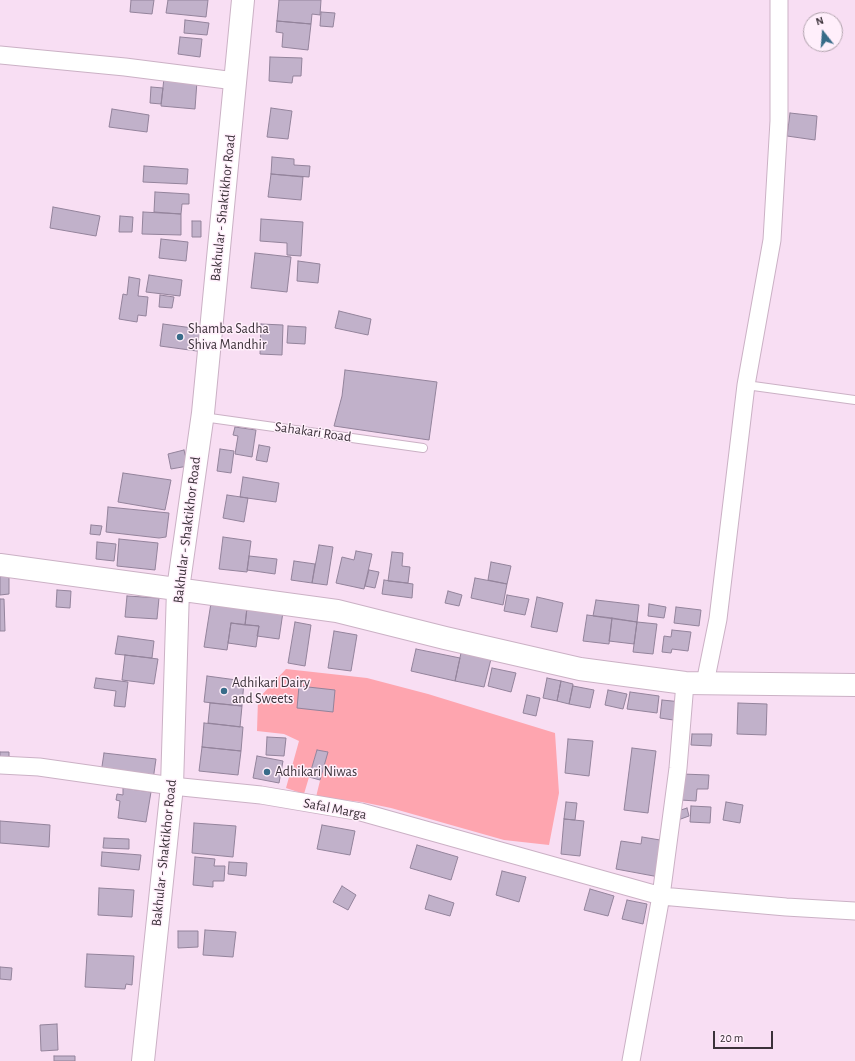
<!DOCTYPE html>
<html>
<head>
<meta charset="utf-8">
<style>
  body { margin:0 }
  #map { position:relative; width:855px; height:1061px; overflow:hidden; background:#f8def3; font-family:"Alegreya Sans",sans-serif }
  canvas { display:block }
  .north { position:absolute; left:803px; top:12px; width:40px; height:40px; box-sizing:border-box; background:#ffeffb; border:1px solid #b1a3ad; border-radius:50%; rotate:343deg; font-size:11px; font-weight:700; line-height:16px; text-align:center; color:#3b3139 }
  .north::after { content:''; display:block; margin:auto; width:14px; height:18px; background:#386c89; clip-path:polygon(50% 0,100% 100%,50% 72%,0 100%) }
  .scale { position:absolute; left:713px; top:1031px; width:60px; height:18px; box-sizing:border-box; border:2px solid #3b3139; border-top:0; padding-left:5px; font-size:12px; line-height:14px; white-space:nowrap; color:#3b3139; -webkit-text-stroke:3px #ffeffb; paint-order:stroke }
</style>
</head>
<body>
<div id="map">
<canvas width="855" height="1061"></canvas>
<div class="north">N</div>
<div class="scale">20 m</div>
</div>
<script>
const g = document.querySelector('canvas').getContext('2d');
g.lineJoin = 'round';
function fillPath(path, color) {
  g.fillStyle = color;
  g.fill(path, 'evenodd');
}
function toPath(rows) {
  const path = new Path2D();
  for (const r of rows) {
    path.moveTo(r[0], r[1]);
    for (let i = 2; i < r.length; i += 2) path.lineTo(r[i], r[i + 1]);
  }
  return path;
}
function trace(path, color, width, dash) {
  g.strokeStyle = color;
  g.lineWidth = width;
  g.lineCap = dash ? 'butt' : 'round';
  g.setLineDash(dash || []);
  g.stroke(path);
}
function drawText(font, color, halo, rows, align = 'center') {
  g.font = font + ' "Alegreya Sans",sans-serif';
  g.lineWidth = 3;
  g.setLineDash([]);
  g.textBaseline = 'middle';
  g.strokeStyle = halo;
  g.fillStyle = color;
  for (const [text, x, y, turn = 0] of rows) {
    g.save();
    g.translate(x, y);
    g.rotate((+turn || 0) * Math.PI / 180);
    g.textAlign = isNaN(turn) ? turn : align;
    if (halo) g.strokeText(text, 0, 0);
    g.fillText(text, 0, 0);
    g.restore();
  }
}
const green = toPath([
  [286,669,367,678,428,694,555,733,559,793,549,845,504,840,391,808,362,802,316,797,327,752,317,750,304,794,286,788,299,741,284,734,257,731,258,699]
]);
const building = toPath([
  [131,0,154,0,152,14,130,12,131,0],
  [168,0,208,0,206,17,166,13,168,0],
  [279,0,321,0,320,15,312,14,311,24,277,21,279,0],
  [321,12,335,13,333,27,320,26,321,12],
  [185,20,209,23,207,35,184,33,185,20],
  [277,21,311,24,308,50,282,47,283,33,276,32,277,21],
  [180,37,202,39,200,57,178,54,180,37],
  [270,57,302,58,301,76,293,76,292,83,269,81,270,57],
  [164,78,197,81,195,109,161,106,164,78],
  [151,87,163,88,161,104,150,103,151,87],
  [271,108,292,111,288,139,267,137,271,108],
  [112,109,149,115,147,132,109,127,112,109],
  [790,113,817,116,815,140,787,136,790,113],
  [272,157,294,159,294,165,310,166,309,177,271,174,272,157],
  [144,166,188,169,187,184,143,182,144,166],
  [271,174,303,177,301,200,268,197,271,174],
  [155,192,189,194,189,204,182,204,181,214,154,212,155,192],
  [53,207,100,216,96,236,50,228,53,207],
  [143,212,181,214,181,235,142,234,143,212],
  [120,216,133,217,132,232,119,232,120,216],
  [261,219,303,222,301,256,287,255,287,243,260,241,261,219],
  [192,221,201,221,201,237,192,237,192,221],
  [161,239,188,242,186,261,159,258,161,239],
  [255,253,291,257,287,292,251,288,255,253],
  [298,261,320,264,318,283,297,281,298,261],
  [149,275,182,280,180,296,146,292,149,275],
  [129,277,140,279,138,296,148,297,146,316,138,315,137,322,119,319,123,294,127,295,129,277],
  [160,295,174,297,172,308,159,307,160,295],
  [339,311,371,319,368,335,335,328,339,311],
  [163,324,200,329,197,351,160,346,163,324],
  [261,324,283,325,282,355,260,354,261,324],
  [288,326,306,327,305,344,287,343,288,326],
  [345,370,437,382,429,440,334,426,342,396,345,370],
  [235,427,256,430,252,457,235,454,238,436,233,435,235,427],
  [259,445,270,447,267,462,256,460,259,445],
  [220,449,234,451,231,473,217,471,220,449],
  [184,450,188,466,171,469,168,454,184,450],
  [123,473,171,480,165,510,118,502,123,473],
  [243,477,279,483,276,502,240,497,243,477],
  [227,495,248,498,244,522,223,518,227,495],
  [108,507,169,513,166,537,159,538,106,532,108,507],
  [91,525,102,526,100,535,90,534,91,525],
  [223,537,251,541,247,572,219,569,223,537],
  [119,539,158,543,155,570,117,566,119,539],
  [97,542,116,544,114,561,96,559,97,542],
  [319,545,333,547,327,585,312,583,319,545],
  [356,551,372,554,364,589,336,583,342,557,354,560,356,551],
  [392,552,403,553,402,566,410,567,408,583,388,581,392,552],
  [249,556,277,559,275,574,247,570,249,556],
  [294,561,315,564,312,583,291,580,294,561],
  [491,562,511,566,507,584,488,580,491,562],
  [369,570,379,572,375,588,365,586,369,570],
  [0,574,9,574,9,594,0,595,0,574],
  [475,578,507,584,503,605,471,598,475,578],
  [384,580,413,584,412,598,382,594,384,580],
  [57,590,71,591,70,608,56,607,57,590],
  [448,591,462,595,459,606,445,603,448,591],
  [507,595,529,599,525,615,504,611,507,595],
  [127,596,159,598,157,619,125,617,127,596],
  [537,597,563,603,557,632,531,627,537,597],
  [0,599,4,599,5,631,0,631,0,599],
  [596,600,639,605,637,622,593,616,596,600],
  [211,603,247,608,245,625,231,623,227,650,204,647,211,603],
  [649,604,666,607,664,618,648,616,649,604],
  [676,607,701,610,699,626,674,623,676,607],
  [247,608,283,612,279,639,257,636,259,626,245,625,247,608],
  [587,615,612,618,609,644,583,641,587,615],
  [612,618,637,622,634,644,609,641,612,618],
  [295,622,311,625,305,666,288,663,295,622],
  [637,622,657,624,653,654,633,652,637,622],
  [231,623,259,626,256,647,228,643,231,623],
  [672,630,691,632,688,651,672,649,671,653,662,652,664,636,671,637,672,630],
  [334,631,357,635,351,671,328,668,334,631],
  [118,636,154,641,152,658,115,654,118,636],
  [416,649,460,658,455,681,411,671,416,649],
  [461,653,491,659,484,687,455,681,461,653],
  [125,655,158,659,154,684,122,680,125,655],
  [492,668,516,673,511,692,488,686,492,668],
  [207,676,244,681,242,706,204,702,207,676],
  [96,678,128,682,125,707,114,706,116,691,94,688,96,678],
  [547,678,561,681,557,701,543,698,547,678],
  [561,681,573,684,569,704,557,701,561,681],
  [299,686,335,690,333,712,297,708,299,686],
  [573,686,594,690,590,708,569,704,573,686],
  [608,690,627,694,623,709,605,705,608,690],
  [630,692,659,696,657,713,627,709,630,692],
  [527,695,540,698,536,716,523,713,527,695],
  [662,700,682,702,680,721,660,718,662,700],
  [210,703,242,706,240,727,208,723,210,703],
  [738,703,767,704,766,735,737,734,738,703],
  [204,723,243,727,241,751,202,747,204,723],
  [692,734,712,734,711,746,691,745,692,734],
  [267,737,286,738,284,756,266,755,267,737],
  [568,739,593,741,589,776,565,773,568,739],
  [202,747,241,751,238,775,199,771,202,747],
  [632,748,656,751,648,813,624,810,632,748],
  [317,750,328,752,320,780,309,777,317,750],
  [0,752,9,752,9,759,0,759,0,752],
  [104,753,156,759,153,780,101,773,104,753],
  [257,756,283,761,279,783,253,778,257,756],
  [682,774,709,775,708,789,697,789,696,801,681,800,682,774],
  [123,788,151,792,146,822,118,818,120,801,116,800,117,794,123,795,123,788],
  [566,802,577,803,575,820,564,819,566,802],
  [726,802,743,805,740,823,723,820,726,802],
  [691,806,711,807,710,823,690,822,691,806],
  [687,808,689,816,678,820,675,812,687,808],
  [564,819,584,821,580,856,561,854,564,819],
  [0,821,50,825,49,847,0,843,0,821],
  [194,823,236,826,233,857,192,853,194,823],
  [322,825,355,831,350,855,317,849,322,825],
  [642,837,666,841,659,877,616,869,621,841,641,844,642,837],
  [104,838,129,839,129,849,103,848,104,838],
  [417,845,458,857,451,880,410,868,417,845],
  [102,852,141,855,139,870,101,866,102,852],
  [195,857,215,859,214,866,225,866,224,881,213,881,213,887,193,885,195,857],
  [229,862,247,863,246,876,228,874,229,862],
  [502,871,526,877,519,902,496,895,502,871],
  [342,886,356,895,348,910,333,902,342,886],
  [99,888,134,890,132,917,98,915,99,888],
  [590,889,614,896,608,916,584,910,590,889],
  [429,895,454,903,450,916,425,909,429,895],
  [627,900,647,904,643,924,622,919,627,900],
  [205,930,236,932,233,957,203,955,205,930],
  [178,931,198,931,198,947,178,948,178,931],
  [87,954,134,956,132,985,126,984,125,989,85,987,87,954],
  [0,967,12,968,11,980,0,979,0,967],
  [57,1024,58,1050,41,1051,40,1025,57,1024],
  [54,1056,75,1056,75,1061,54,1061,54,1056]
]);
const lane = toPath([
  [746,385,855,400],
  [203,417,423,448]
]);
const street = toPath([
  [0,55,125,67,235,81],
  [705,683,718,619,746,385,772,240,779,121,779,0],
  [0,765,39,767,172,786,261,795,361,812,661,896,786,907,855,911],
  [631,1061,661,896,678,768,685,683]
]);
const secondary = toPath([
  [0,565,337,611,445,638,580,669,685,683,855,685],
  [143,1061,172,786,178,589,203,413,243,0]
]);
const markers = [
  [180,337,4,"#386c89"],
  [224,691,4,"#386c89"],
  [267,772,4,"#386c89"]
];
const streetNames = [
  ["Bakhular - Shaktikhor Road",223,208,-84],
  ["Sahakari Road",313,432,8],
  ["Bakhular - Shaktikhor Road",187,530,-83],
  ["Safal Marga",335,809,11],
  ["Bakhular - Shaktikhor Road",164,853,-84]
];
const poiNames = [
  ["Shamba Sadha",188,329],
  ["Shiva Mandhir",188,345],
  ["Adhikari Dairy",232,683],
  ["and Sweets",232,699],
  ["Adhikari Niwas",275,772]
];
fillPath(green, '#fea5af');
fillPath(building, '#c1b1ca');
trace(building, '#93839b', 1);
trace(lane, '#cbb1c5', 10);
trace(street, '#cbb1c5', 19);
trace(secondary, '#cbb1c5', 24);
trace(lane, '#fff', 8);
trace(street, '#fff', 17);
trace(secondary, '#fff', 22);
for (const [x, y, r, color] of markers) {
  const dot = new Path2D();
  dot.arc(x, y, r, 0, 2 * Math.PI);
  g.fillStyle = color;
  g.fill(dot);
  trace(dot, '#ffeffb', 1.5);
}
drawText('14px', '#3b3139', '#ffeffb', streetNames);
drawText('14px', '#3b3139', '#ffeffb', poiNames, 'left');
</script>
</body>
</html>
